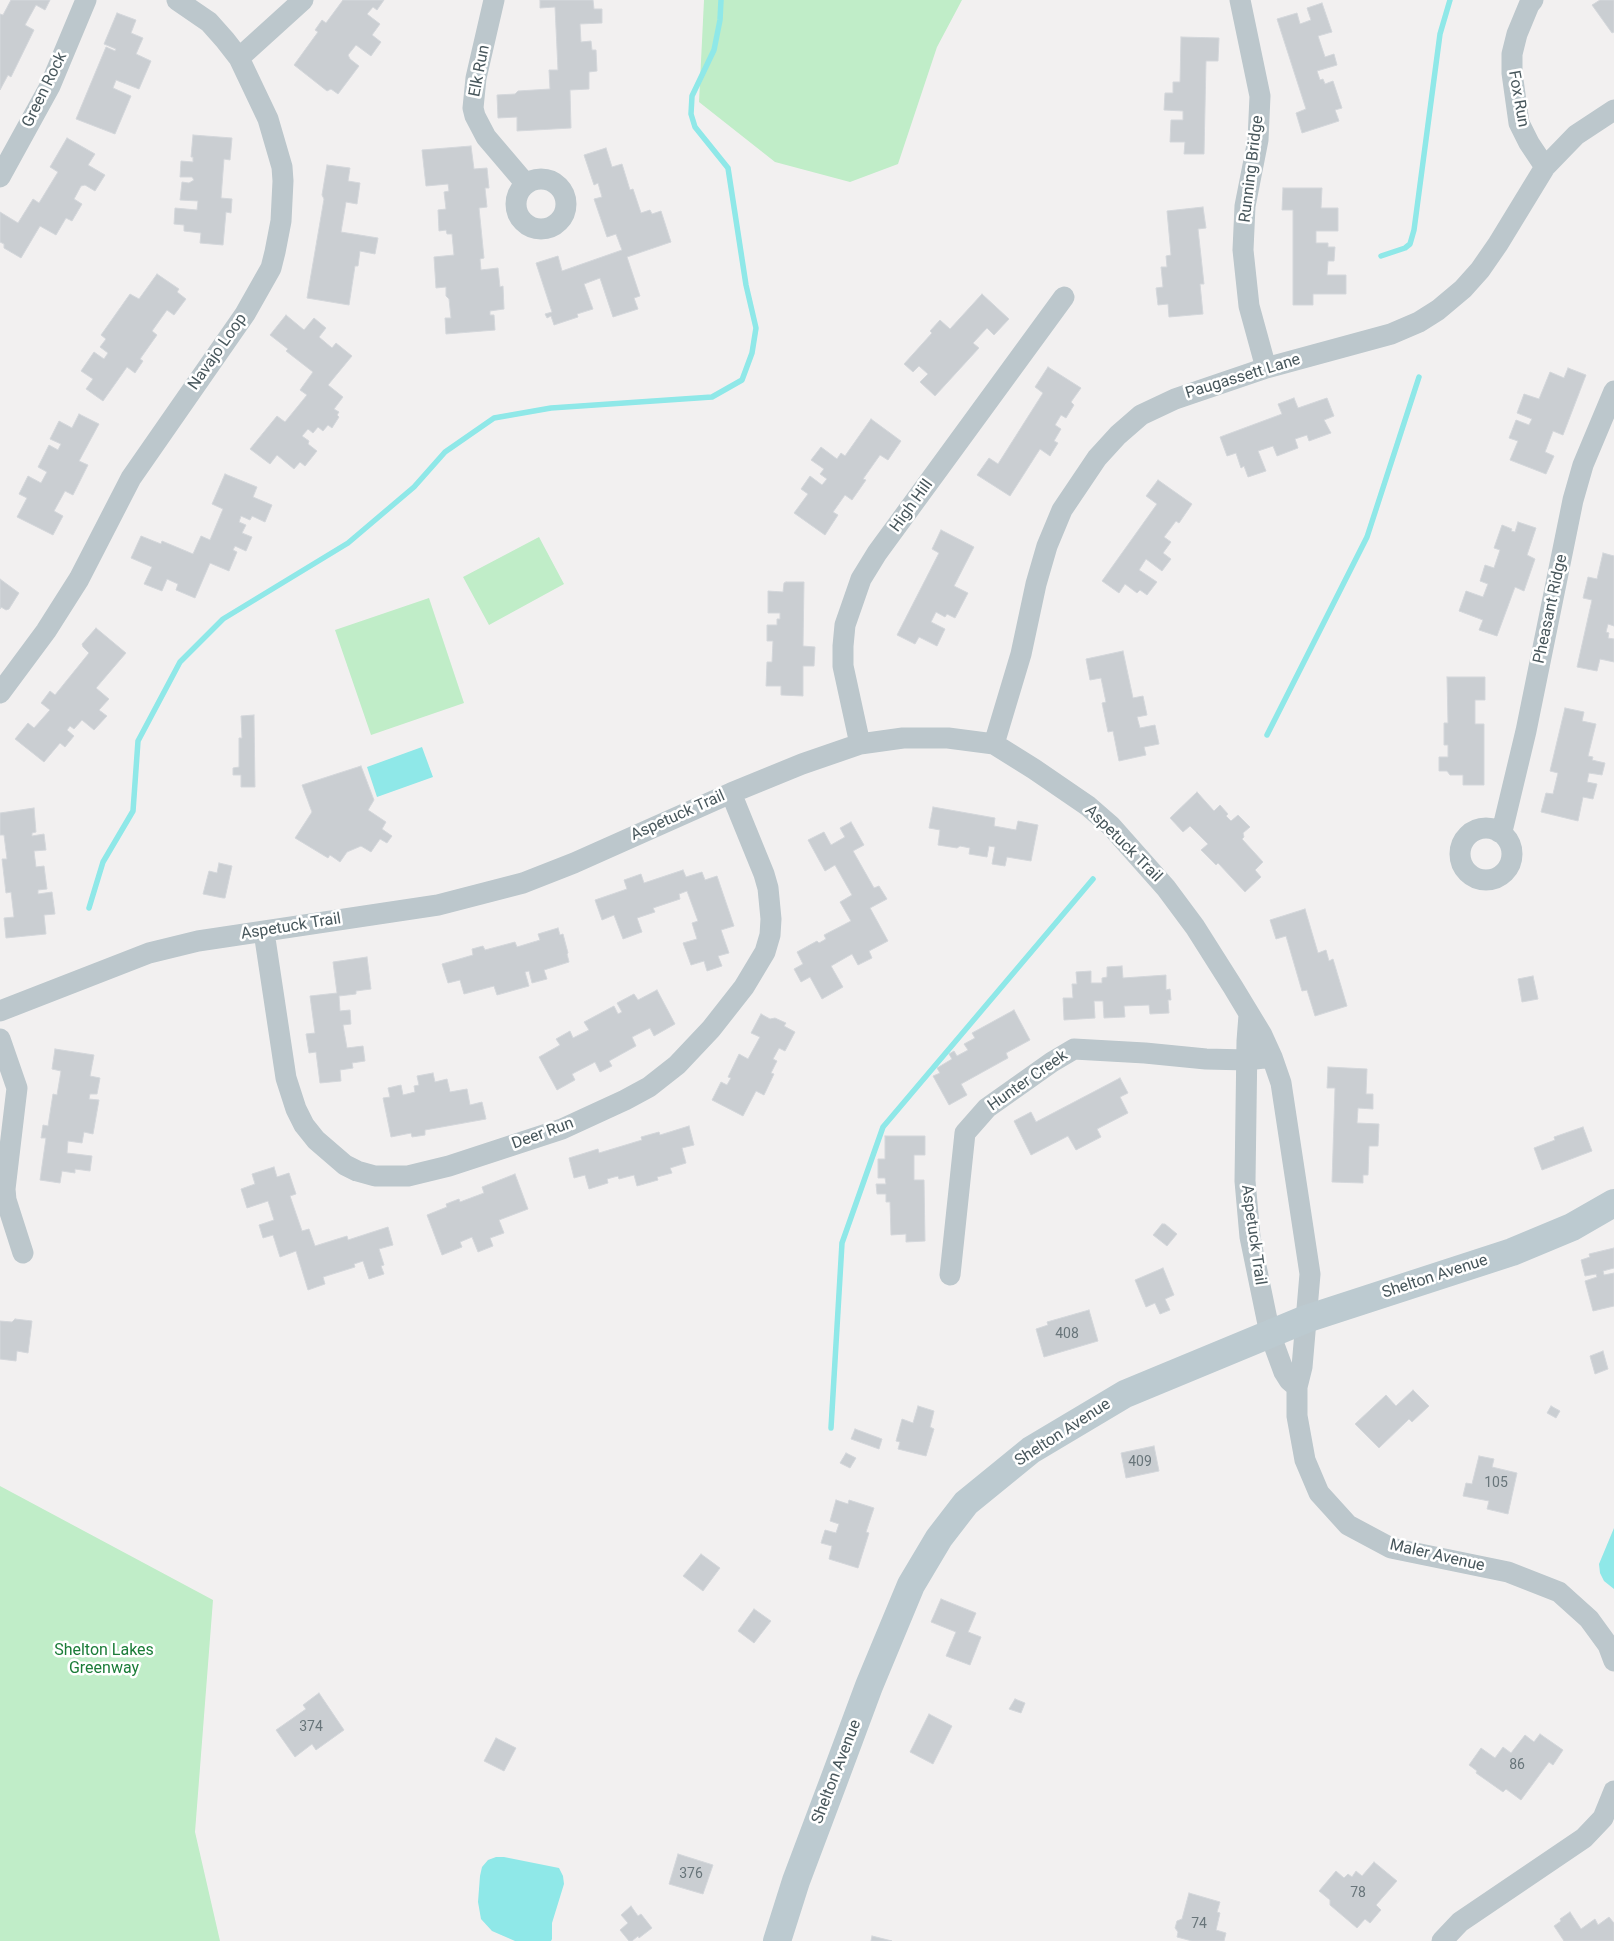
<!DOCTYPE html>
<html>
<head>
<meta charset="utf-8">
<style>
  body { margin:0 }
  canvas { display:block; background:#f2f0f0 }
</style>
</head>
<body>
<canvas width="1614" height="1941"></canvas>
<script>
const g = document.querySelector('canvas').getContext('2d');
g.lineJoin = 'round';
function fillPath(path, color) {
  g.fillStyle = color;
  g.fill(path, 'evenodd');
}
function toPath(rows) {
  const path = new Path2D();
  for (const r of rows) {
    if (r.length === 3) {
      path.moveTo(r[0] + r[2], r[1]);
      path.arc(r[0], r[1], r[2], 0, 2 * Math.PI);
      continue;
    }
    path.moveTo(r[0], r[1]);
    for (let i = 2; i < r.length; i += 2) path.lineTo(r[i], r[i + 1]);
  }
  return path;
}
function trace(path, color, width, dash) {
  g.strokeStyle = color;
  g.lineWidth = width;
  g.lineCap = dash ? 'butt' : 'round';
  g.setLineDash(dash || []);
  g.stroke(path);
}
function drawText(font, color, halo, rows, align = 'center') {
  g.font = font + ' Roboto,sans-serif';
  g.lineWidth = 5;
  g.setLineDash([]);
  g.textBaseline = 'middle';
  g.strokeStyle = halo;
  g.fillStyle = color;
  for (const [text, x, y, turn = 0] of rows) {
    g.save();
    g.translate(x, y);
    g.rotate((+turn || 0) * Math.PI / 180);
    g.textAlign = isNaN(turn) ? turn : align;
    if (halo) g.strokeText(text, 0, 0);
    g.fillText(text, 0, 0);
    g.restore();
  }
}
const green = toPath([
  [704,0,962,0,937,47,898,164,850,182,775,162,699,102],
  [539,537,564,584,489,625,463,577],
  [429,598,464,703,371,735,335,630],
  [0,1486,213,1600,195,1832,220,1941,0,1941]
]);
const water = toPath([
  [422,747,433,777,377,797,367,767],
  [1614,1528,1614,1589,1604,1581,1600,1573,1599,1564],
  [496,1857,504,1857,559,1868,563,1876,564,1884,552,1923,552,1939,551,1941,515,1941,492,1931,481,1919,478,1902,480,1876,482,1867,488,1860]
]);
const stream = toPath([
  [1381,256,1405,248,1410,244,1414,230,1440,34,1450,0],
  [1267,735,1367,537,1419,377],
  [89,908,103,862,133,811,138,741,180,662,223,619,348,543,414,487,445,452,494,418,551,408,712,397,742,380,752,353,756,328,746,285,728,168,695,127,691,114,692,96,714,50,720,20,721,0],
  [831,1428,842,1243,883,1127,1093,879]
]);
const building = toPath([
  [11,0,50,0,45,10,36,5,25,25,34,30,11,77,8,75,0,90,0,14,3,15,11,0],
  [343,0,384,0,377,10,373,7,367,14,380,24,372,35,381,42,371,56,356,45,348,55,350,59,359,66,338,94,331,89,327,91,294,65,318,32,315,30,322,20,326,23,343,0],
  [540,0,593,0,594,9,602,9,602,23,580,24,581,42,591,41,592,50,596,50,597,71,589,72,589,89,570,90,571,128,517,131,517,117,498,118,497,95,515,94,518,91,550,89,549,70,558,70,555,7,540,8,540,0],
  [1600,0,1614,0,1614,32,1612,33,1592,5,1600,0],
  [1322,3,1332,32,1318,36,1325,57,1334,54,1337,65,1317,71,1320,80,1323,79,1325,84,1333,81,1342,108,1335,110,1339,121,1302,133,1296,113,1306,109,1277,19,1297,13,1300,24,1311,20,1307,8,1322,3],
  [117,13,136,20,131,33,143,38,136,54,151,61,139,89,116,80,113,88,131,96,115,134,76,119,106,47,115,51,116,49,104,44,117,13],
  [1181,37,1219,38,1218,61,1206,61,1204,154,1184,154,1185,142,1170,142,1171,120,1183,120,1183,111,1164,110,1165,93,1173,93,1173,82,1180,82,1181,37],
  [193,135,232,138,230,160,224,159,221,198,232,199,231,213,226,212,223,245,200,243,201,233,184,231,184,225,174,224,175,208,197,210,198,201,180,200,182,182,189,183,194,180,192,177,180,177,181,161,193,162,193,157,191,157,193,135],
  [67,138,95,154,88,165,105,175,95,191,85,185,81,186,74,199,82,204,72,221,66,218,56,235,40,226,21,258,4,248,4,244,0,242,0,212,18,223,33,199,39,203,58,172,50,167,67,138],
  [471,146,474,169,487,168,489,188,485,188,487,207,479,208,484,258,480,259,481,270,498,268,500,287,503,286,504,309,490,311,490,315,494,315,495,330,446,334,445,318,451,318,449,299,446,296,446,287,436,288,434,257,454,255,452,234,447,234,446,230,439,231,438,210,446,209,444,192,449,191,448,184,426,186,422,150,471,146],
  [606,148,612,167,622,164,630,190,633,189,641,213,650,210,652,214,661,211,671,242,627,257,640,296,634,298,638,309,613,317,600,278,584,284,593,309,577,314,578,317,554,325,551,316,547,318,545,314,552,312,536,263,558,256,562,271,622,250,616,234,607,237,594,199,602,197,598,183,594,185,584,155,606,148],
  [327,165,350,168,348,181,360,183,357,204,346,202,341,232,378,238,375,254,360,251,358,266,355,266,349,305,307,298,324,199,322,195,327,165],
  [1283,188,1322,188,1321,208,1338,208,1338,231,1316,231,1316,243,1328,243,1328,247,1335,247,1334,261,1328,261,1327,275,1346,275,1346,294,1313,294,1313,305,1293,305,1293,210,1282,210,1283,188],
  [1203,207,1206,228,1198,229,1204,284,1200,284,1203,314,1169,317,1168,304,1158,305,1156,288,1163,287,1161,267,1167,267,1166,256,1171,255,1167,211,1203,207],
  [157,274,179,289,177,292,186,299,174,315,167,310,152,331,157,335,140,359,143,361,135,373,127,367,103,401,86,389,93,379,81,371,94,352,104,359,108,353,100,347,106,339,101,335,130,294,139,299,157,274],
  [982,294,1009,319,994,335,987,328,973,343,979,348,935,396,920,382,928,374,919,366,913,372,904,364,932,333,930,331,940,320,950,329,982,294],
  [286,315,304,330,314,318,326,328,319,337,332,348,336,343,352,356,328,385,343,397,334,409,339,412,337,415,339,417,332,428,328,425,323,431,318,427,313,433,308,429,302,436,309,441,308,444,317,451,305,466,300,462,294,469,277,455,270,464,250,449,277,416,285,422,307,395,300,390,313,372,286,351,288,349,270,335,286,315],
  [1048,367,1081,388,1071,402,1074,405,1066,418,1061,415,1055,425,1061,429,1054,441,1058,443,1050,456,1040,449,1010,496,977,475,989,458,998,464,1043,393,1035,387,1048,367],
  [1568,368,1586,375,1563,435,1553,431,1545,452,1554,456,1546,474,1510,460,1518,441,1509,438,1516,420,1529,425,1532,419,1517,413,1524,394,1539,399,1550,372,1564,378,1568,368],
  [1294,398,1298,408,1327,398,1334,416,1324,420,1331,433,1309,441,1307,435,1295,439,1298,448,1277,456,1273,446,1258,451,1266,471,1248,477,1244,466,1241,468,1236,453,1227,456,1220,437,1282,414,1278,404,1294,398],
  [79,414,99,424,79,461,88,465,73,495,65,491,54,511,63,516,53,535,17,517,27,498,19,494,28,476,41,483,47,472,38,467,49,445,58,450,61,444,50,439,59,421,72,428,79,414],
  [871,419,901,441,888,460,880,455,863,479,866,480,852,500,845,495,833,512,838,515,825,535,794,513,808,494,801,489,810,476,822,485,827,479,820,474,824,469,811,460,821,447,837,459,841,453,845,456,871,419],
  [225,474,257,487,253,497,272,505,265,522,252,516,250,520,241,516,239,522,246,525,242,533,252,537,246,551,235,546,233,550,237,552,229,571,210,563,195,598,176,590,178,584,167,579,162,591,144,584,152,567,131,558,141,536,161,544,162,541,193,554,201,536,210,540,223,509,212,504,225,474],
  [1158,480,1192,504,1179,523,1176,521,1164,537,1171,542,1163,553,1171,559,1162,571,1146,559,1139,570,1157,582,1147,595,1140,590,1137,593,1125,584,1119,593,1102,581,1157,504,1146,496,1158,480],
  [1518,522,1536,528,1527,555,1535,559,1524,591,1515,587,1497,636,1479,630,1483,620,1459,611,1466,591,1483,597,1488,584,1480,581,1485,565,1494,568,1500,550,1494,548,1502,525,1512,529,1511,531,1515,532,1518,522],
  [941,530,974,547,954,586,968,593,955,618,947,614,945,617,936,612,931,622,945,629,937,646,919,637,915,644,897,635,939,553,932,549,941,530],
  [1603,553,1614,556,1614,626,1608,624,1606,632,1609,633,1608,638,1614,639,1614,662,1600,659,1597,671,1577,667,1592,600,1583,598,1588,577,1597,579,1603,553],
  [0,579,19,593,9,609,6,610,1,607,0,609,0,579],
  [786,582,804,582,803,646,815,647,814,666,803,666,803,696,781,695,781,686,766,686,767,662,772,662,773,641,767,641,767,625,777,625,777,619,780,619,780,613,768,613,768,591,783,592,784,583,786,582],
  [96,628,126,653,96,688,109,699,99,710,107,716,94,730,82,720,74,729,70,726,67,730,74,736,65,747,60,743,44,762,15,739,28,723,34,728,50,710,41,703,50,691,55,695,89,653,83,647,82,644,96,628],
  [1123,651,1133,698,1143,696,1147,715,1137,717,1140,728,1155,725,1159,744,1144,747,1146,755,1119,761,1113,731,1108,732,1102,703,1106,702,1101,678,1090,680,1086,659,1123,651],
  [1447,677,1485,677,1485,700,1475,700,1475,724,1484,724,1484,785,1463,785,1463,775,1450,775,1447,771,1439,771,1439,757,1448,757,1448,745,1444,745,1444,723,1448,723,1447,677],
  [1565,708,1584,712,1582,721,1596,724,1588,756,1593,757,1592,760,1605,763,1602,775,1589,773,1587,782,1597,784,1593,799,1583,797,1578,821,1541,812,1546,793,1553,794,1558,773,1550,771,1565,708],
  [254,715,255,787,241,787,241,775,233,775,233,768,239,767,239,738,242,738,241,716,254,715],
  [361,766,374,800,368,810,386,822,382,829,392,836,387,843,380,839,371,852,361,846,347,852,340,862,330,855,328,858,295,838,312,812,302,785,361,766],
  [1197,792,1214,811,1220,805,1228,814,1226,816,1231,821,1238,815,1250,827,1243,833,1244,837,1242,839,1263,862,1255,870,1261,877,1245,892,1218,863,1216,865,1201,850,1208,844,1190,826,1183,832,1170,818,1197,792],
  [933,807,995,818,994,826,1016,830,1018,821,1038,825,1031,861,1007,857,1005,866,992,864,995,847,989,846,987,857,969,854,970,848,960,846,957,848,938,845,940,830,929,828,933,807],
  [34,808,36,832,32,833,32,836,44,834,46,850,34,851,36,867,44,866,47,889,38,890,38,894,52,892,55,914,44,915,46,934,6,938,4,918,14,917,11,892,6,893,2,859,7,859,4,835,0,835,0,813,34,808],
  [851,822,864,845,853,851,874,888,879,886,887,899,870,908,888,941,869,951,872,958,858,965,852,954,831,966,843,987,822,999,810,977,801,982,794,969,803,964,797,952,817,941,819,943,826,939,824,935,851,921,840,902,852,895,835,865,825,871,808,840,824,832,831,845,845,837,840,828,851,822],
  [219,863,232,866,225,898,223,898,203,894,209,871,217,873,219,863],
  [683,870,686,877,702,872,705,880,717,876,734,926,721,930,729,953,718,956,722,966,707,971,704,961,691,965,683,943,697,939,692,923,698,921,687,891,679,894,680,899,653,908,655,912,637,918,642,932,623,939,614,915,602,920,595,900,627,889,624,880,641,874,644,883,683,870],
  [1305,909,1318,953,1326,950,1329,961,1333,959,1347,1006,1315,1016,1307,990,1302,991,1286,936,1276,939,1270,920,1305,909],
  [558,928,560,935,563,934,568,953,567,954,569,962,544,970,547,979,532,983,529,971,525,972,529,986,497,995,494,986,464,994,460,980,448,983,442,964,473,955,472,949,483,946,485,950,515,942,517,947,540,940,538,934,558,928],
  [367,957,371,989,356,991,356,994,339,996,340,1011,350,1010,351,1024,343,1025,347,1048,363,1046,365,1061,352,1063,353,1068,340,1070,341,1081,320,1083,316,1052,309,1053,306,1034,315,1033,310,996,337,993,333,962,367,957],
  [1122,966,1123,978,1166,975,1166,990,1170,989,1171,1000,1168,1000,1169,1013,1150,1014,1149,1005,1124,1006,1125,1017,1104,1018,1103,1001,1094,1001,1095,1018,1064,1020,1063,998,1073,998,1072,984,1077,984,1076,972,1091,971,1091,983,1102,983,1102,978,1107,977,1107,967,1122,966],
  [1533,976,1538,999,1522,1002,1518,979,1533,976],
  [657,990,675,1024,654,1036,650,1028,632,1037,636,1046,609,1061,612,1066,600,1072,595,1062,572,1074,575,1080,557,1090,539,1057,560,1045,556,1039,570,1031,573,1038,589,1030,584,1022,614,1006,618,1014,622,1012,617,1003,634,994,638,1000,657,990],
  [1014,1010,1030,1040,1006,1053,1008,1058,961,1084,967,1095,949,1105,933,1076,940,1073,937,1068,952,1059,949,1054,954,1051,957,1056,968,1050,964,1044,975,1038,972,1033,1014,1010],
  [761,1014,770,1019,775,1018,786,1023,784,1026,795,1032,785,1051,779,1048,773,1059,777,1061,771,1073,774,1074,764,1095,756,1091,743,1116,712,1100,721,1082,727,1085,731,1078,728,1077,739,1054,748,1059,760,1037,751,1033,761,1014],
  [55,1049,94,1055,90,1076,100,1078,97,1094,90,1094,89,1099,99,1100,93,1134,84,1132,82,1143,68,1141,67,1153,92,1156,90,1171,75,1169,75,1173,62,1171,60,1183,40,1180,46,1138,41,1138,43,1125,48,1126,53,1094,57,1095,61,1071,52,1069,55,1049],
  [1328,1067,1367,1069,1366,1094,1373,1094,1373,1109,1358,1108,1357,1123,1379,1124,1378,1146,1369,1146,1368,1175,1363,1175,1363,1183,1332,1182,1335,1088,1327,1088,1328,1067],
  [433,1073,435,1082,447,1079,450,1092,467,1089,470,1105,482,1102,486,1119,425,1130,425,1135,412,1137,411,1133,391,1137,383,1098,390,1097,388,1088,401,1085,403,1095,415,1092,414,1086,419,1085,417,1076,433,1073],
  [1120,1078,1128,1093,1120,1097,1128,1113,1097,1129,1101,1137,1076,1150,1068,1136,1031,1155,1014,1121,1031,1112,1036,1122,1120,1078],
  [689,1126,694,1145,682,1148,686,1163,670,1168,672,1173,657,1177,658,1180,637,1186,634,1175,619,1179,618,1176,607,1179,608,1183,589,1189,585,1175,574,1178,569,1158,598,1149,599,1153,642,1140,641,1137,659,1132,660,1135,689,1126],
  [1583,1127,1592,1151,1542,1170,1534,1148,1555,1140,1554,1137,1583,1127],
  [885,1136,925,1136,925,1155,914,1155,914,1180,924,1180,925,1241,906,1242,906,1234,891,1235,890,1202,886,1202,886,1194,877,1194,876,1184,886,1184,885,1178,878,1178,878,1159,885,1159,885,1136],
  [274,1167,277,1177,289,1173,296,1194,290,1196,302,1231,309,1229,315,1246,347,1236,348,1240,388,1227,393,1245,379,1249,384,1265,381,1266,384,1274,369,1279,363,1261,354,1264,355,1267,323,1277,325,1284,308,1290,296,1251,280,1257,273,1235,263,1238,259,1225,274,1220,268,1201,247,1208,241,1189,255,1184,252,1174,274,1167],
  [515,1174,528,1209,499,1220,504,1233,490,1238,493,1246,478,1252,472,1237,460,1242,462,1247,442,1255,427,1215,447,1207,446,1204,459,1199,460,1202,484,1193,482,1187,515,1174],
  [1162,1224,1165,1224,1177,1234,1167,1246,1153,1235,1162,1224],
  [1614,1248,1614,1268,1603,1271,1604,1275,1614,1273,1614,1306,1593,1311,1585,1281,1597,1277,1596,1274,1585,1276,1581,1260,1590,1257,1589,1254,1614,1248],
  [1163,1268,1174,1295,1165,1299,1170,1310,1160,1314,1155,1303,1146,1307,1135,1280,1163,1268],
  [1089,1310,1098,1341,1044,1357,1036,1329,1048,1325,1047,1322,1089,1310],
  [15,1319,32,1321,28,1353,17,1351,16,1361,0,1359,0,1321,12,1322,15,1319],
  [1603,1351,1608,1369,1595,1374,1590,1356,1603,1351],
  [1413,1390,1429,1406,1412,1422,1409,1419,1379,1448,1355,1424,1386,1395,1396,1406,1413,1390],
  [918,1406,934,1411,930,1427,934,1429,926,1456,898,1449,900,1442,896,1441,902,1419,913,1423,918,1406],
  [1551,1406,1560,1411,1556,1418,1547,1413,1551,1406],
  [855,1429,882,1439,879,1449,851,1439,855,1429],
  [1154,1446,1159,1471,1126,1478,1121,1453,1154,1446],
  [846,1453,856,1458,850,1468,840,1463,846,1453],
  [1479,1456,1494,1459,1492,1467,1517,1473,1508,1514,1487,1509,1489,1501,1463,1496,1466,1483,1472,1484,1479,1456],
  [836,1500,848,1504,849,1500,874,1508,866,1532,869,1533,858,1568,829,1559,832,1546,821,1543,825,1530,836,1533,839,1524,830,1521,836,1500],
  [701,1554,720,1568,703,1591,683,1576,701,1554],
  [941,1599,976,1613,968,1632,981,1637,970,1665,946,1656,956,1632,931,1622,941,1599],
  [754,1609,771,1621,754,1643,738,1631,754,1609],
  [319,1693,344,1730,316,1750,312,1744,295,1757,276,1730,306,1709,303,1705,319,1693],
  [1015,1699,1025,1703,1021,1713,1009,1709,1015,1699],
  [929,1714,952,1726,933,1764,910,1752,929,1714],
  [1540,1734,1563,1750,1553,1765,1549,1762,1521,1800,1506,1789,1503,1792,1476,1773,1477,1771,1469,1765,1481,1748,1495,1758,1503,1747,1511,1753,1525,1735,1534,1742,1540,1734],
  [496,1738,516,1748,504,1771,484,1761,496,1738],
  [678,1854,713,1865,703,1894,669,1884,678,1854],
  [1374,1862,1397,1881,1376,1905,1381,1910,1370,1923,1365,1919,1357,1928,1330,1905,1330,1900,1319,1891,1336,1871,1344,1878,1348,1874,1352,1877,1356,1871,1362,1876,1374,1862],
  [1189,1893,1220,1902,1217,1912,1220,1913,1216,1930,1226,1933,1224,1941,1192,1941,1177,1937,1178,1932,1175,1928,1177,1921,1182,1919,1189,1893],
  [631,1906,638,1916,641,1914,652,1928,639,1938,638,1936,632,1941,629,1941,620,1930,628,1923,621,1915,631,1906],
  [1570,1912,1581,1929,1595,1919,1598,1925,1609,1917,1614,1923,1614,1941,1564,1941,1554,1926,1561,1921,1560,1919,1570,1912],
  [872,1936,892,1941,871,1941,872,1936]
]);
const street = toPath([
  [494,0,476,78,473,108,475,116,486,137,526,184],
  [1240,0,1260,96,1258,140,1245,206,1243,250,1249,306,1266,368],
  [1533,0,1529,5,1517,34,1512,54,1512,73,1519,123,1529,143,1545,167],
  [239,58,303,0],
  [0,177,50,86,86,0],
  [541,204,25],
  [0,693,46,631,79,579,131,478,245,314,271,268,275,252,281,221,283,181,282,167,268,119,239,58,225,40,209,22,177,0],
  [860,744,843,666,843,646,845,625,861,579,877,553,1064,297],
  [994,744,1021,654,1036,584,1047,546,1062,510,1097,458,1118,435,1141,415,1175,399,1266,368,1391,334,1419,322,1438,310,1463,289,1480,270,1498,244,1545,167,1576,135,1614,110],
  [1486,854,26],
  [1499,832,1503,827,1526,731,1573,500,1583,465,1614,391],
  [264,932,286,1078,296,1109,304,1125,316,1140,345,1165,357,1171,375,1176,408,1176,449,1166,562,1129,625,1100,649,1087,677,1065,711,1029,744,987,765,952,770,935,771,919,768,888,764,874,731,793],
  [0,1011,149,953,198,941,438,905,523,883,574,863,731,793,802,764,860,744,903,738,948,738,994,744,1034,769,1088,806,1111,826,1166,888,1195,927,1233,987,1262,1035,1272,1057,1281,1083,1310,1274,1302,1367,1297,1387,1297,1416,1305,1460,1319,1493,1348,1525,1391,1548,1508,1572,1559,1592,1589,1619,1608,1645,1614,1661],
  [1249,1015,1247,1041,1245,1181,1250,1237,1270,1334,1284,1372,1289,1380,1297,1387],
  [0,1039,17,1088,5,1189,6,1200,23,1253],
  [950,1275,965,1133,987,1108,1052,1062,1074,1049,1145,1053,1206,1059,1247,1060,1272,1057],
  [1442,1941,1460,1922,1584,1838,1603,1818,1614,1791]
]);
const secondary = toPath([
  [777,1941,796,1881,834,1780,869,1686,911,1585,939,1538,966,1503,1031,1450,1125,1394,1306,1319,1512,1252,1572,1227,1614,1203]
]);
const numberNames = [
  ["408",1067,1334],
  ["409",1140,1462],
  ["105",1496,1483],
  ["374",311,1727],
  ["86",1517,1765],
  ["376",691,1874],
  ["78",1358,1893],
  ["74",1199,1924]
];
const streetNames = [
  ["Elk Run",480,71,-79],
  ["Green Rock",45,90,-64],
  ["Fox Run",1518,99,80],
  ["Running Bridge",1252,169,-83],
  ["Navajo Loop",218,352,-55],
  ["Paugassett Lane",1243,377,-17],
  ["High Hill",912,506,-54],
  ["Pheasant Ridge",1551,609,-78],
  ["Aspetuck Trail",678,816,-24],
  ["Aspetuck Trail",1123,844,45],
  ["Aspetuck Trail",291,927,-9],
  ["Hunter Creek",1028,1081,-35],
  ["Deer Run",543,1134,-20],
  ["Aspetuck Trail",1253,1235,82],
  ["Shelton Avenue",1435,1277,-18],
  ["Shelton Avenue",1063,1433,-33],
  ["Maler Avenue",1437,1556,13],
  ["Shelton Avenue",837,1772,-69]
];
const parkNames = [
  ["Shelton Lakes",104,1651],
  ["Greenway",104,1669]
];
fillPath(green, '#c0edc8');
fillPath(water, '#8fe8e8');
trace(stream, '#8fe8e8', 5.5);
fillPath(building, '#caced2');
trace(building, '#d4d7db', 1);
trace(street, '#bcc7cc', 21);
trace(secondary, '#bccad0', 28);
drawText('14px', '#68757a', null, numberNames);
drawText('16px', '#48575c', '#fff', streetNames);
drawText('16px', '#1b7c38', '#fff', parkNames);
</script>
</body>
</html>
